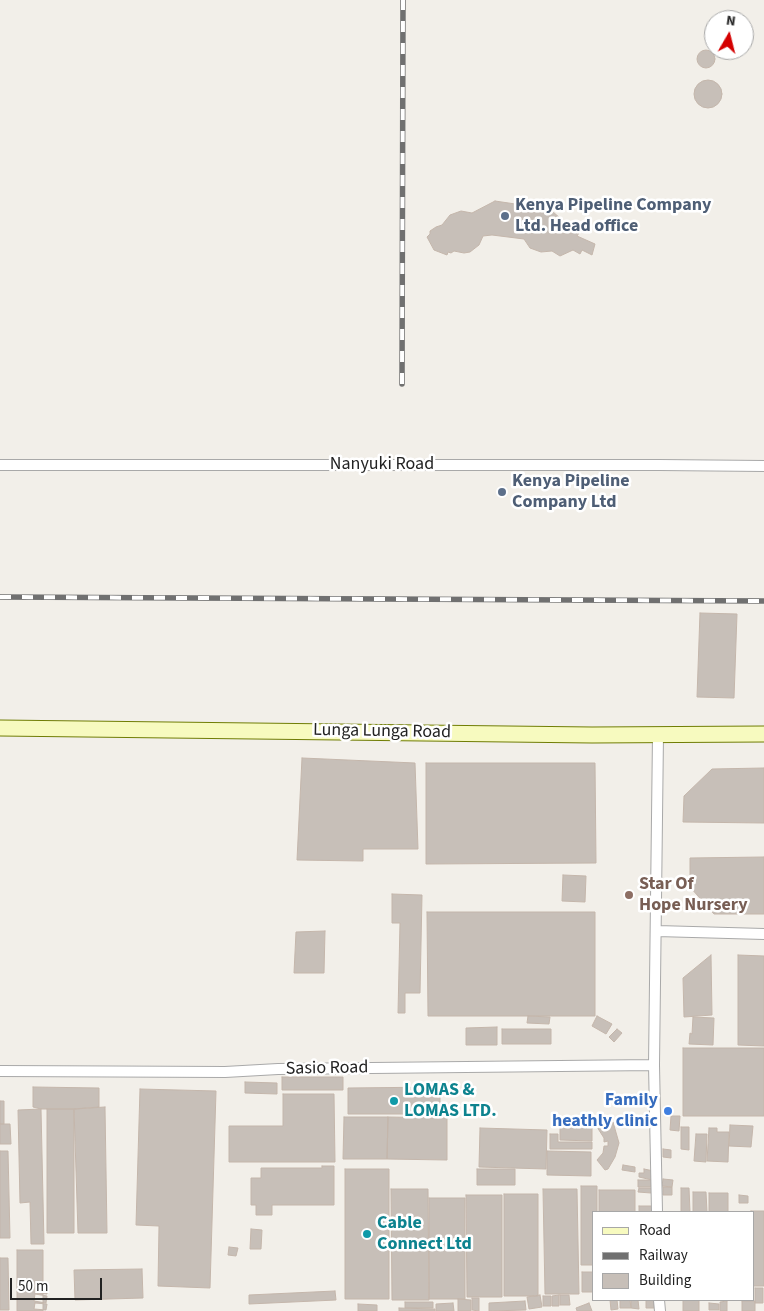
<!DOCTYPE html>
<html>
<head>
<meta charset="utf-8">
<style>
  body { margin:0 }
  #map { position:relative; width:764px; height:1311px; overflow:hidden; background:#f2efe9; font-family:"Source Sans 3",sans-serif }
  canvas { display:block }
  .legend { position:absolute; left:592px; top:1211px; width:162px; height:90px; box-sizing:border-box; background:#fff; border:1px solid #a7a7a7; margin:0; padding:6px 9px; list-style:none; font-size:15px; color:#222 }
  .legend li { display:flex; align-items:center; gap:10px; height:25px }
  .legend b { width:25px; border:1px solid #a7a7a7 }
  .north { position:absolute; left:704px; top:10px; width:50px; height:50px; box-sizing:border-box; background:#fff; border:1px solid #a7a7a7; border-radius:50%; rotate:8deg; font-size:14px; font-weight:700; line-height:20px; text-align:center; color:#222 }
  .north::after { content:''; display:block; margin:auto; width:18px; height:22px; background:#d40000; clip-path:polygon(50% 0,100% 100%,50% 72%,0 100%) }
  .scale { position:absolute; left:10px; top:1278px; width:92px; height:22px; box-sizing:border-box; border:2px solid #222; border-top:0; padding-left:6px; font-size:15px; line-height:18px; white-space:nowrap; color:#222; -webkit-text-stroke:4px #fff; paint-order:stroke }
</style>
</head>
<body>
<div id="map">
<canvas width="764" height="1311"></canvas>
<ul class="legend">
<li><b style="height:6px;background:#f7fabf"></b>Road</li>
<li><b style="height:6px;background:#707070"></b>Railway</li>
<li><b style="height:14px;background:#c7bfb8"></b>Building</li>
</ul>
<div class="north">N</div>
<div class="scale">50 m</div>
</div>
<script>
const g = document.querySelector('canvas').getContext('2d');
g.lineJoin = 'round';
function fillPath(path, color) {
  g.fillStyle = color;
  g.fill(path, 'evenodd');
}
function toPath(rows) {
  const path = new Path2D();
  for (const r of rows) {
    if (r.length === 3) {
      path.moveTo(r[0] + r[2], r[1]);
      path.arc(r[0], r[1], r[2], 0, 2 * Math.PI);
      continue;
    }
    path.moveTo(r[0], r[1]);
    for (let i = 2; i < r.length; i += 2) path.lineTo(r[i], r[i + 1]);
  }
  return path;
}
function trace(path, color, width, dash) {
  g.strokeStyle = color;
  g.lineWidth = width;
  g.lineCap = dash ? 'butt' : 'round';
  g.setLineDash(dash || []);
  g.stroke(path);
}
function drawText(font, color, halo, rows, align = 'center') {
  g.font = font + ' "Source Sans 3",sans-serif';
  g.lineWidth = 5;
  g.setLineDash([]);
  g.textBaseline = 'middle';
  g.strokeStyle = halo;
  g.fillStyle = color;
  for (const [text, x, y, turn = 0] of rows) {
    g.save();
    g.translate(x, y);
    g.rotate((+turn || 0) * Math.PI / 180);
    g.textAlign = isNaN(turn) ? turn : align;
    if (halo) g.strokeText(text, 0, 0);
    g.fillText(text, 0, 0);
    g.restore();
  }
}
const building = toPath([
  [706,59,9],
  [708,94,14],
  [495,201,522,205,521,208,534,212,540,210,552,211,561,219,564,226,571,227,579,233,577,236,595,244,592,255,582,250,580,254,573,250,560,256,552,251,541,252,530,248,524,239,492,235,483,236,479,245,470,252,464,253,454,251,451,253,448,252,447,255,434,250,427,237,430,234,430,231,436,227,442,225,450,215,461,211,472,213,495,201],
  [700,613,737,614,734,698,697,697,700,613],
  [302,758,415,763,418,849,363,849,363,861,297,860,302,758],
  [426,763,595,763,596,863,426,864,426,763],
  [764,768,764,823,683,822,684,796,712,769,764,768],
  [764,857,764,914,714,914,690,887,690,858,764,857],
  [563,875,586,876,585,902,562,901,563,875],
  [392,894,422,895,420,993,405,993,405,1013,398,1013,400,923,392,923,392,894],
  [427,912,595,912,595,1016,428,1016,427,912],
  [325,931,324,973,294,973,296,932,325,931],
  [711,955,712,1015,684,1017,683,978,711,955],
  [738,955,764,956,764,1046,738,1045,738,955],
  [528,1016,550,1017,549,1024,527,1023,528,1016],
  [597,1016,612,1024,606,1034,592,1026,597,1016],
  [693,1017,714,1018,713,1045,689,1044,690,1033,692,1034,693,1017],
  [497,1027,497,1045,466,1045,466,1028,497,1027],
  [502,1029,551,1029,551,1044,502,1044,502,1029],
  [617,1029,622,1033,614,1042,609,1037,617,1029],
  [683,1048,764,1048,764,1116,683,1116,683,1048],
  [282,1077,343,1077,343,1090,282,1090,282,1077],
  [245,1082,277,1083,277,1094,245,1093,245,1082],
  [33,1087,99,1088,99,1107,74,1109,41,1109,33,1107,33,1087],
  [440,1087,440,1114,348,1114,348,1088,440,1087],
  [140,1089,216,1091,210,1288,158,1286,159,1226,136,1225,140,1089],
  [283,1094,334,1094,335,1162,229,1162,229,1126,283,1126,283,1094],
  [0,1101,4,1101,4,1124,0,1124,0,1101],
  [105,1107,107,1233,78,1233,74,1109,105,1107],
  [41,1109,44,1244,31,1244,30,1202,20,1203,18,1110,41,1109],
  [47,1109,74,1109,74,1233,47,1233,47,1109],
  [671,1116,680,1116,679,1131,670,1130,671,1116],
  [344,1117,388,1117,387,1159,343,1159,344,1117],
  [388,1117,447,1118,447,1160,387,1159,388,1117],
  [605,1119,609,1122,613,1122,619,1143,615,1157,608,1169,605,1170,597,1160,603,1153,604,1146,608,1146,608,1141,604,1142,604,1138,597,1127,605,1119],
  [0,1124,10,1124,11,1144,0,1144,0,1124],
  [730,1125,753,1126,751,1147,729,1146,730,1125],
  [560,1127,592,1127,592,1141,560,1140,560,1127],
  [681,1127,689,1127,689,1150,681,1149,681,1127],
  [480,1128,547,1130,546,1169,479,1167,480,1128],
  [709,1128,717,1128,717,1132,729,1132,728,1162,707,1161,709,1128],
  [550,1134,558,1134,558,1142,592,1142,592,1149,550,1149,550,1134],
  [696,1134,707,1134,706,1162,694,1161,696,1134],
  [663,1149,671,1150,671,1158,663,1157,663,1149],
  [0,1151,8,1151,10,1238,0,1238,0,1151],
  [547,1151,591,1152,591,1176,547,1175,547,1151],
  [623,1165,635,1167,635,1172,622,1170,623,1165],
  [322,1166,334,1166,334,1205,272,1205,272,1215,256,1215,256,1205,251,1205,251,1178,261,1178,261,1168,322,1168,322,1166],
  [345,1169,389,1169,389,1299,345,1299,345,1169],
  [477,1169,515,1169,515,1185,477,1185,477,1169],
  [644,1169,654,1171,652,1180,639,1177,639,1173,644,1173,644,1169],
  [663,1179,673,1180,672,1187,662,1186,663,1179],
  [638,1180,651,1180,651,1187,638,1187,638,1180],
  [581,1186,597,1186,597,1212,593,1212,593,1265,581,1265,581,1186],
  [663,1187,672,1187,672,1195,663,1195,663,1187],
  [639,1188,652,1188,651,1193,638,1192,639,1188],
  [681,1188,689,1188,690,1212,681,1212,681,1188],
  [391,1189,428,1189,429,1300,392,1300,391,1189],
  [543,1189,577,1189,579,1294,545,1294,543,1189],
  [599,1190,635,1190,635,1212,599,1212,599,1190],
  [693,1192,706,1192,707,1212,693,1212,693,1192],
  [709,1193,728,1193,728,1212,709,1212,709,1193],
  [504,1194,538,1194,538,1296,504,1296,504,1194],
  [466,1195,502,1195,502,1297,467,1297,466,1195],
  [739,1195,748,1196,748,1203,739,1203,739,1195],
  [429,1198,465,1198,465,1299,429,1299,429,1198],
  [639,1206,653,1206,653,1212,639,1212,639,1206],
  [751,1211,764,1211,764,1286,753,1286,753,1212,751,1211],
  [251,1229,262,1230,261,1249,250,1249,251,1229],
  [229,1247,238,1248,236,1256,228,1255,229,1247],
  [17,1250,43,1250,43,1311,17,1311,17,1250],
  [0,1258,8,1258,9,1310,0,1310,0,1258],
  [142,1269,143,1298,75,1300,74,1270,142,1269],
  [582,1272,593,1272,593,1292,582,1292,582,1272],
  [36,1284,47,1285,47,1294,36,1293,36,1284],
  [755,1288,763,1288,763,1303,755,1303,755,1288],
  [335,1291,336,1300,249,1304,249,1295,335,1291],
  [35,1294,47,1296,46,1303,34,1301,35,1294],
  [540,1295,542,1307,529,1309,527,1297,540,1295],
  [559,1295,559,1306,552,1306,552,1296,559,1295],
  [560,1295,569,1295,570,1305,560,1305,560,1295],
  [543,1296,551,1296,551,1306,543,1306,543,1296],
  [472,1298,479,1298,479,1311,472,1310,472,1298],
  [458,1299,471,1300,471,1311,458,1311,458,1299],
  [610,1300,617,1300,618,1309,611,1310,610,1300],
  [620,1300,630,1300,631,1308,620,1308,620,1300],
  [631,1300,638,1300,639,1309,631,1308,631,1300],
  [646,1300,654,1300,654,1308,646,1308,646,1300],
  [683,1300,699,1300,699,1311,683,1311,683,1300],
  [525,1301,526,1310,489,1311,489,1303,525,1301],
  [727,1301,727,1311,720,1311,720,1302,727,1301],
  [742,1301,755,1301,755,1311,742,1311,742,1301],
  [405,1302,433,1302,433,1308,405,1308,405,1302],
  [35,1303,47,1304,46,1310,34,1309,35,1303],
  [453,1303,454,1311,436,1311,436,1304,453,1303],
  [589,1303,592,1311,577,1311,576,1308,589,1303],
  [709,1303,719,1304,719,1310,709,1310,709,1303],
  [358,1304,377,1305,377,1311,358,1311,358,1304],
  [399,1308,435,1309,435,1311,399,1311,399,1308]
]);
const street = toPath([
  [0,465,660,465,764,466],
  [657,931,764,934],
  [0,1071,225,1072,278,1069,654,1065],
  [657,1212,654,1065,658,735],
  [659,1300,660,1311]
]);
const secondary = toPath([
  [0,728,592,735,764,734]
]);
const rail = toPath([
  [402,384,403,0],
  [0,597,764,601]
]);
const markers = [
  [505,216,5,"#5c6f8a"],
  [502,492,5,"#5c6f8a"],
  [629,895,5,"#8d6e63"],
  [394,1101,5,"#0f9aa8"],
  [668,1111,5,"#3f7fe0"],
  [367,1234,5,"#0f9aa8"]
];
const serviceNames = [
  ["Kenya Pipeline Company",515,206],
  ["Ltd. Head office",515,227],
  ["Kenya Pipeline",512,482],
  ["Company Ltd",512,503]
];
const streetNames = [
  ["Nanyuki Road",382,465],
  ["Lunga Lunga Road",382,732,1],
  ["Sasio Road",327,1069,-1]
];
const educationNames = [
  ["Star Of",639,885],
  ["Hope Nursery",639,906]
];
const cultureNames = [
  ["LOMAS &",404,1091],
  ["LOMAS LTD.",404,1112],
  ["Cable",377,1224],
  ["Connect Ltd",377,1245]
];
const shopNames = [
  ["Family",658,1101],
  ["heathly clinic",658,1122]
];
fillPath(building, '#c7bfb8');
trace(building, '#c4b6ab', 1);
trace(street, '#a9a9a9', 12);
trace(secondary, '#707d05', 17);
trace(street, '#fff', 10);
trace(secondary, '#f7fabf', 15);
trace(rail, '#707070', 5.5);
trace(rail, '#fff', 4, [11]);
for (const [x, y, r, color] of markers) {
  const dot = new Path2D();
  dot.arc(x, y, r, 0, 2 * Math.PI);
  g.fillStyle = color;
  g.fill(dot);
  trace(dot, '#fff', 2);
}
drawText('bold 18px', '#4e5e75', '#fff', serviceNames, 'left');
drawText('18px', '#222', '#fff', streetNames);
drawText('bold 18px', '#785e54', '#fff', educationNames, 'left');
drawText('bold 18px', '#0d838f', '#fff', cultureNames, 'left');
drawText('bold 18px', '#366cbe', '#fff', shopNames, 'right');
</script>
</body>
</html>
